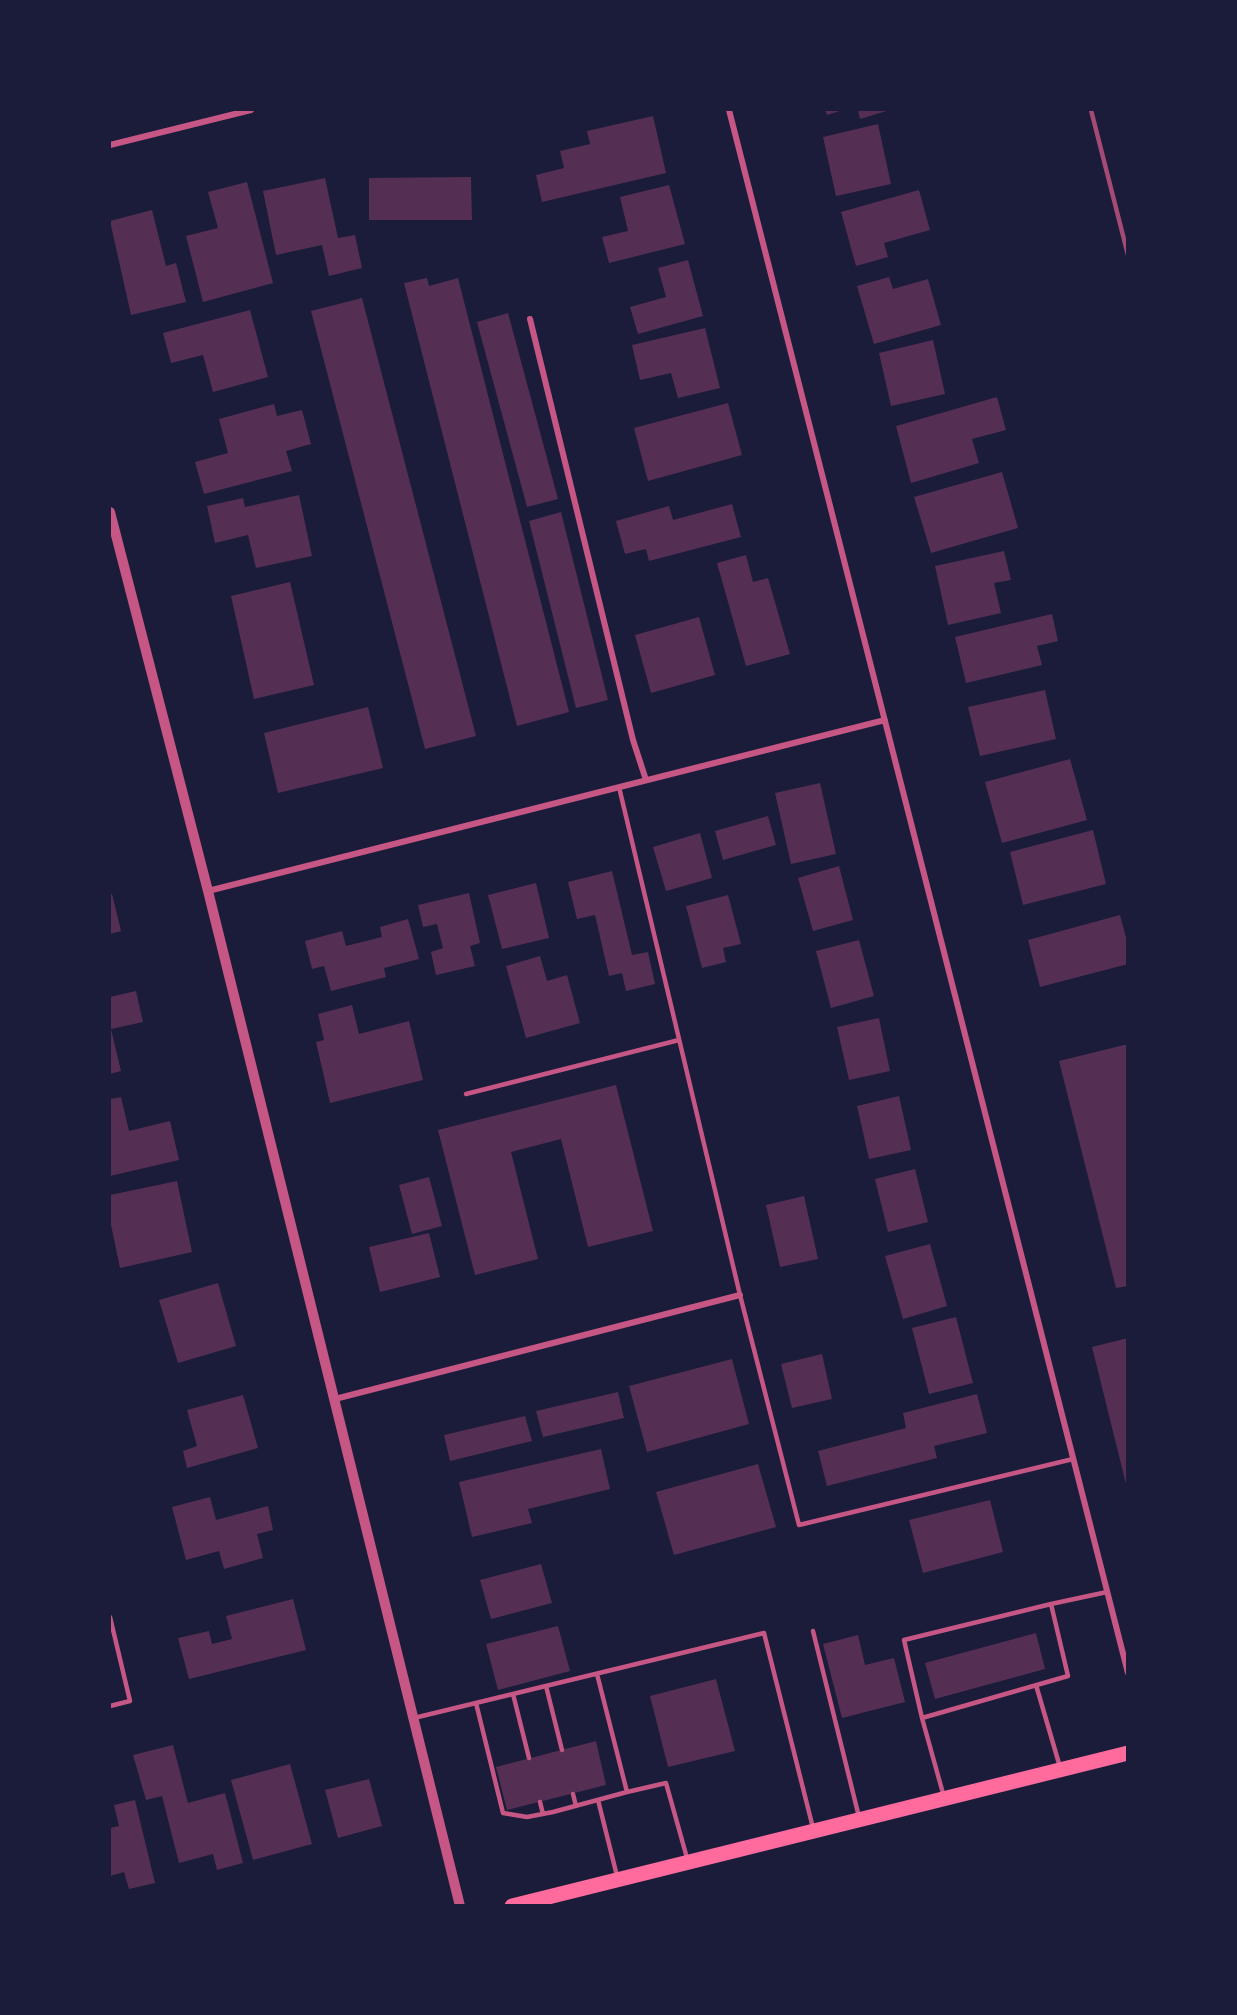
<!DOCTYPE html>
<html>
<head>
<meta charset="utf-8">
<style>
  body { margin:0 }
  #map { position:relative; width:1237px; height:2015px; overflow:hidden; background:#1b1b3a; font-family:Cabin,sans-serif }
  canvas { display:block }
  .frame { position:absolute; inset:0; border:111px solid #1b1b3a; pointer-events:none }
</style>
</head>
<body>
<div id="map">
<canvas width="1237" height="2015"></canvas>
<div class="frame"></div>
</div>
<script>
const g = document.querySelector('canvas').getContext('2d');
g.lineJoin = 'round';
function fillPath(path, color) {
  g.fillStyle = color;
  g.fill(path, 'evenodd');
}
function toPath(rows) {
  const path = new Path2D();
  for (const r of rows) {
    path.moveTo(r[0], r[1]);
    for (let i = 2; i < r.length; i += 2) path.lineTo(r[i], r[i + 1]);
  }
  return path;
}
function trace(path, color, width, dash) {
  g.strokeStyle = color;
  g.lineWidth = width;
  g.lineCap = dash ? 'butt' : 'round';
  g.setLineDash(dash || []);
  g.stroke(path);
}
const building = toPath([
  [825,110,843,110,827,115],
  [858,110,890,110,860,119],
  [653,116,666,173,542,202,536,175,564,168,560,151,590,144,587,131],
  [878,124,891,184,836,196,823,137],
  [471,177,472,220,369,220,369,178],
  [325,178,338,238,355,235,362,268,329,276,322,245,276,255,263,191],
  [247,182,273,283,203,302,186,236,218,228,208,192],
  [669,185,685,244,609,263,602,237,628,231,620,197],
  [919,190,930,230,884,243,888,257,856,266,841,212],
  [152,210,166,266,176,263,186,302,131,315,110,221],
  [688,260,703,316,638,334,630,307,666,297,658,268],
  [889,277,893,289,928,279,941,325,874,344,857,286],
  [427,278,429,286,458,278,569,712,517,726,404,283],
  [362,298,476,736,425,749,311,311],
  [250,310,268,377,213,392,203,355,171,363,163,333],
  [508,313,558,499,527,507,477,322],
  [705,328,720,388,678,398,671,373,640,380,632,345],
  [933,340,945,394,891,406,879,353],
  [997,397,1006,430,972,439,979,463,911,483,896,426],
  [728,403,742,455,648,481,634,428],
  [274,404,277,416,302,410,311,444,286,451,292,471,204,494,195,462,228,453,219,419],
  [1002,472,1018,528,931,553,914,497],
  [299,495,312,556,256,568,248,535,215,543,207,506,243,498,245,507],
  [732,504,741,537,649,561,646,549,625,554,616,521,669,506,673,520],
  [561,512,608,700,576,708,529,521],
  [1004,551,1011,580,994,583,1001,613,948,625,935,566],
  [746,555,753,582,768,578,790,654,746,666,717,563],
  [290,582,314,685,254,699,231,596],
  [1052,614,1058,641,1037,646,1042,665,966,683,955,637],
  [699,617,715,675,651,693,635,635],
  [1045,690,1056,739,980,756,968,707],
  [368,707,383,768,278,793,264,733],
  [1070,759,1087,820,1002,843,985,782],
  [820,783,836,854,791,864,775,793],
  [768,816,776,845,723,860,715,831],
  [1093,830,1106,884,1023,905,1010,852],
  [700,833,712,878,666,891,653,847],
  [839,866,853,920,813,931,798,878],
  [612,871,632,955,648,952,655,984,626,991,622,973,609,976,595,915,577,919,568,882],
  [536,883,549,938,502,949,488,895],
  [469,893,480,943,470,946,475,966,436,975,431,952,443,948,437,924,423,927,418,905],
  [110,894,112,894,121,931,110,934],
  [728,895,741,944,723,948,726,962,702,968,686,906],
  [1120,915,1128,945,1128,964,1040,987,1028,940],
  [408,919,419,959,384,968,386,977,331,991,324,966,312,969,305,941,342,931,346,946,382,937,380,927],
  [859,940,874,996,831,1008,816,951],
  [540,956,547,981,567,975,580,1023,526,1038,506,966],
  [136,991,143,1022,111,1029,121,1071,110,1074,110,997],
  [352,1005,359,1034,409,1021,423,1080,330,1103,316,1042,324,1040,318,1014],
  [879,1018,890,1071,849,1080,837,1027],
  [1128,1044,1128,1286,1116,1288,1059,1061],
  [616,1085,653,1231,588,1247,561,1139,511,1152,538,1259,475,1275,438,1130],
  [899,1096,911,1150,869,1159,857,1106],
  [121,1097,129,1131,170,1121,179,1160,110,1176,110,1099],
  [915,1169,928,1222,888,1232,875,1179],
  [429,1177,442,1226,412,1234,399,1185],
  [177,1181,192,1252,120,1268,110,1220,110,1195],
  [804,1196,818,1259,780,1267,766,1205],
  [429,1233,440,1277,380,1292,369,1247],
  [930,1244,947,1306,903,1319,885,1256],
  [218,1283,236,1346,178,1363,159,1300],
  [956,1317,973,1383,929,1394,912,1328],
  [1128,1338,1128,1488,1127,1488,1092,1347],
  [822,1354,832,1399,792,1408,781,1364],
  [732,1359,749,1424,647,1452,629,1386],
  [618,1392,624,1418,543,1437,536,1411],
  [977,1394,987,1433,934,1446,937,1458,827,1486,818,1451,906,1428,903,1413],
  [243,1395,258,1448,187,1468,183,1451,197,1446,187,1410],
  [525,1416,532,1441,450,1461,444,1435],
  [601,1449,610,1489,528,1509,532,1523,472,1537,459,1482],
  [758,1464,776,1527,674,1555,656,1492],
  [210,1497,216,1520,268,1506,273,1530,257,1534,263,1558,224,1569,219,1551,186,1560,172,1507],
  [990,1500,1003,1552,923,1573,909,1520],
  [541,1564,552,1603,491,1619,480,1580],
  [293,1599,306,1650,189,1679,178,1638,209,1631,212,1644,232,1639,226,1616],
  [558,1626,570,1671,498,1690,486,1644],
  [1036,1633,1045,1669,935,1699,925,1663],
  [858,1635,865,1665,894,1658,905,1702,842,1718,823,1644],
  [716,1679,735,1751,668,1767,650,1696],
  [596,1741,606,1785,507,1810,496,1767],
  [173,1745,188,1803,225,1793,243,1863,217,1870,213,1854,179,1863,162,1796,146,1800,133,1755],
  [290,1764,312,1844,253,1860,231,1780],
  [369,1779,382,1826,338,1838,325,1790],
  [135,1800,155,1883,129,1889,124,1872,110,1876,110,1828,119,1826,114,1805]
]);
const service = toPath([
  [619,787,740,1295,799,1525,1073,1459],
  [466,1094,679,1040],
  [1051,1604,904,1640,922,1718,1068,1676,1051,1604,1107,1592],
  [110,1617,130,1701,110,1706],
  [813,1631,859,1817],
  [597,1674,627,1792,666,1783,687,1858],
  [1036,1685,1060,1767],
  [546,1686,562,1750],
  [513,1694,529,1758],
  [476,1703,503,1813,527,1817,553,1812,627,1792],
  [414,1718,764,1633,813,1828],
  [922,1718,944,1797],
  [573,1794,576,1806],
  [598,1800,617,1876],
  [540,1802,543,1814]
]);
const minor = toPath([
  [729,110,1128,1673],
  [110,145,251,110],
  [530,319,633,740,646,780],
  [208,891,885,720],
  [335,1399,740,1295]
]);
const tertiary = toPath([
  [110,512,208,891,460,1906]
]);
const primary = toPath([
  [512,1906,1128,1753]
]);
const rail = toPath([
  [1091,110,1128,255]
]);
fillPath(building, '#542f53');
trace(service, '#c65784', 4.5);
trace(minor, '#c65784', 6);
trace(tertiary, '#c65784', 10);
trace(primary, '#ff6b9d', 15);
trace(rail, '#a44b75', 4.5);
</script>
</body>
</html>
